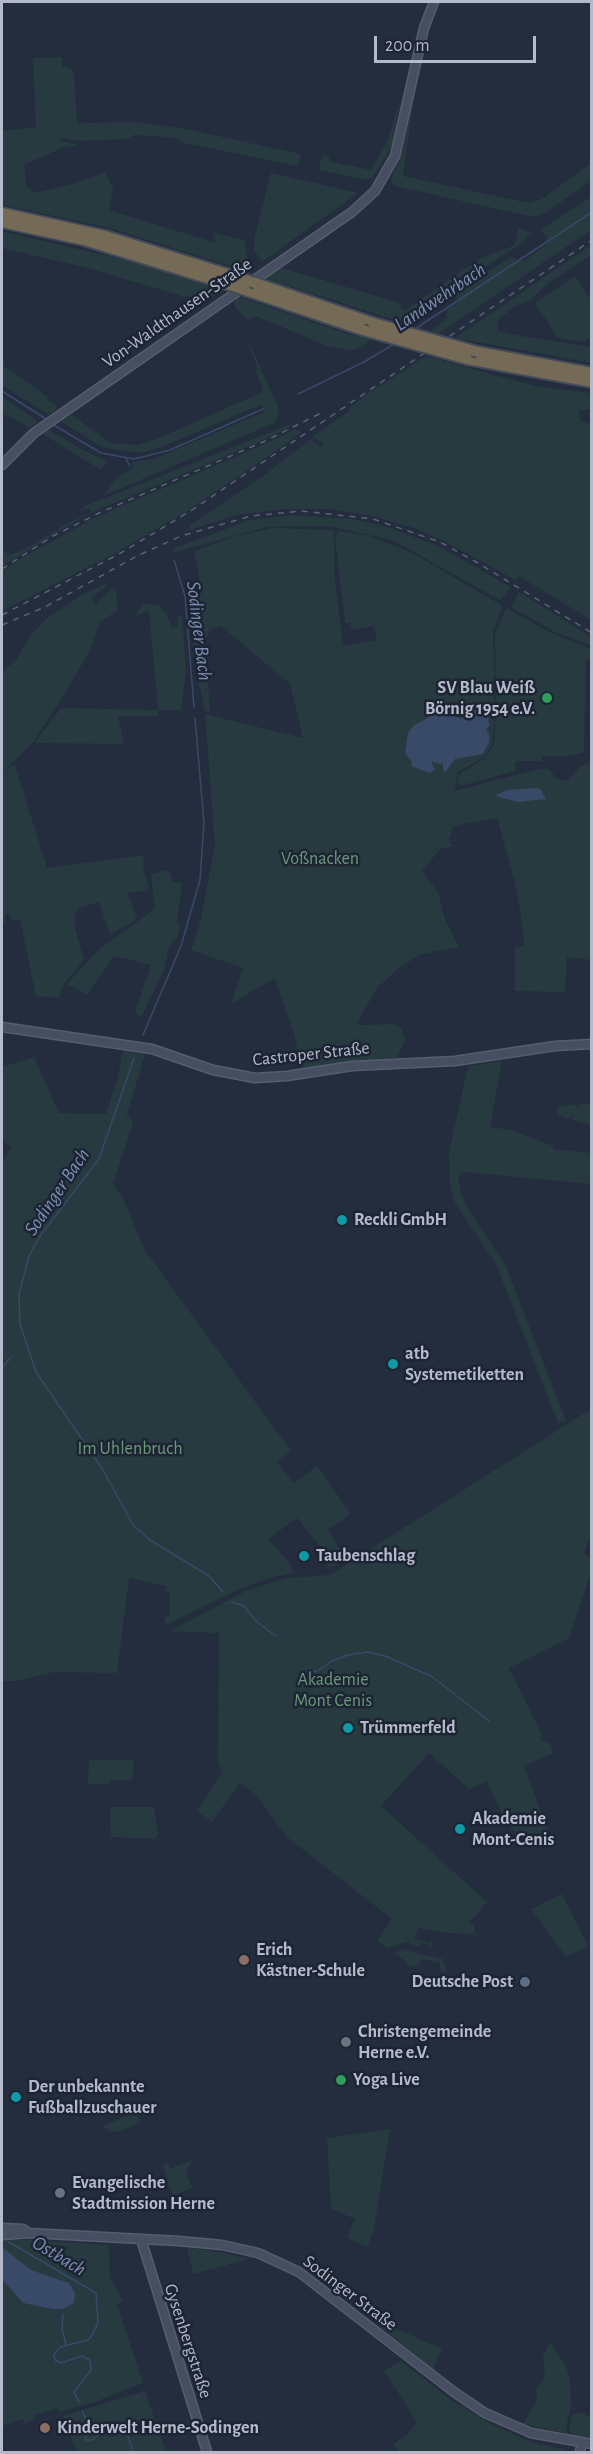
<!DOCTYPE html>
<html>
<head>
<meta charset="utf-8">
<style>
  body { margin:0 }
  #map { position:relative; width:593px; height:2454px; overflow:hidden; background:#242d3e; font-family:"Alegreya Sans",sans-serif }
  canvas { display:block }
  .frame { position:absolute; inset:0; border:3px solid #b4bac9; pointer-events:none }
  .scale { position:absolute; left:374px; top:36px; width:162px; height:27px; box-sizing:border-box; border:3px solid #b4bac9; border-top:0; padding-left:8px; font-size:18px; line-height:21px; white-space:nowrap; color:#b4bac9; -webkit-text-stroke:4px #1d2433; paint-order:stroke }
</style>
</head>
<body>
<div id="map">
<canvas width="593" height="2454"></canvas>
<div class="frame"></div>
<div class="scale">200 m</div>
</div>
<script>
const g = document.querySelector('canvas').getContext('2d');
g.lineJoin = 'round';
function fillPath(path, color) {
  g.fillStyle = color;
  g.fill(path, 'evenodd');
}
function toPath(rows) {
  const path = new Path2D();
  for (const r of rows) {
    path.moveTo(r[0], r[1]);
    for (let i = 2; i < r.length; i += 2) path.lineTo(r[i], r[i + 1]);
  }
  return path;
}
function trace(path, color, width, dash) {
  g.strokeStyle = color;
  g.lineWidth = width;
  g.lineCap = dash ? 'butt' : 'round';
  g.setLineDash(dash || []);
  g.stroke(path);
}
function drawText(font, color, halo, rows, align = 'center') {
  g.font = font + ' "Alegreya Sans",sans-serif';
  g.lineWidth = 5;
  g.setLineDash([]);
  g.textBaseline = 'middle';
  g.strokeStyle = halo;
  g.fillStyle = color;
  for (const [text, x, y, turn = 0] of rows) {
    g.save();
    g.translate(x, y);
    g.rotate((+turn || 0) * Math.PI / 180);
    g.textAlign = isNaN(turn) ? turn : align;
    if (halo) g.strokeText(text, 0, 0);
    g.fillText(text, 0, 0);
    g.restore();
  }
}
const green = toPath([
  [62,57,62,67,68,67,74,72,77,123,137,122,186,129,301,154,298,166,184,143,177,138,134,135,127,139,75,141,61,138,61,140,79,145,64,147,24,165,27,186,35,193,76,183,105,172,113,188,109,210,216,243,213,233,245,240,246,254,252,266,249,272,110,228,2,205,2,131,36,127,33,58],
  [400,99,392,146,373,177,367,180,319,170,322,155,329,156,329,161,371,170,387,142],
  [413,101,403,176,529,203,542,199,591,163,591,181,545,213,533,217,395,186,391,180,402,152],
  [271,173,358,193,262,262,254,250,254,240],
  [591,197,591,230,438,334,430,331,446,320,447,310,458,302,454,293,511,257,524,261,547,244,547,236,540,230],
  [518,228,531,232,516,247,400,322,264,278,276,268,282,268,397,302,404,311,482,257,509,248,516,243],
  [2,231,129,261,222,290,210,299,182,296,88,268,2,248],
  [591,245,591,255,546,285,529,301,515,306,500,318,497,325,499,331,509,334,591,347,591,363,455,338],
  [575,276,591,300,591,337,584,342,558,338,535,303],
  [237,296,348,334,371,340,357,349,347,350,327,346,256,316,248,320,236,308,234,303],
  [244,331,279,409,276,422,103,496,117,477,133,468,131,462,154,459,264,412,262,404,162,447,141,453,104,448,60,421,72,415,111,443,137,445,154,440,261,393,263,389,255,371,258,370],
  [426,356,535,386,591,393,591,409,580,410,579,417,582,422,591,424,591,620,519,576,515,580,442,540,417,529,374,516,328,509,285,509,236,515,186,531,192,524,267,473,311,439,321,447,324,443,312,437,350,411,349,408,369,393],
  [2,360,6,363,4,366,48,397,47,400,56,405,56,410,49,415,2,385],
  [2,397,28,414,38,422,29,428,17,420,2,414],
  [289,425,292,426,257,443,86,515,2,566,2,549,9,555,24,550,68,523,91,512,89,508,79,512,85,506],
  [48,429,81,449,108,462,100,469,81,458,43,434],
  [296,429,301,432,283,446,184,513,121,550,2,611,2,571,17,561,94,518,247,452],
  [290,515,353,519,391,528,438,546,511,587,500,600,392,540,329,526,266,527,183,550,174,552,172,549,250,520],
  [273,528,334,530,335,581,343,646,377,640,373,626,352,630,350,623,345,623,335,538,339,531,370,536,414,554,503,606,493,631,495,712,492,745,484,757,458,772,454,791,539,769,549,769,556,778,566,781,581,766,591,761,591,960,567,957,565,992,515,991,515,948,524,946,523,929,516,887,497,818,453,826,449,841,453,847,441,848,422,871,438,892,445,919,459,947,421,954,399,968,377,988,358,1021,358,1025,395,1024,401,1027,405,1040,397,1058,356,1060,302,1069,294,1034,275,978,231,1004,243,968,191,950,200,923,215,845,205,714,303,738,290,684,221,626,211,629,205,639,210,712,205,711,194,660,190,608,195,596,202,592,194,551,236,536],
  [105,584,107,586,91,598,96,604,112,588,116,591,118,610,99,623,91,649,59,703,33,742,6,769,15,765,47,868,144,855,143,868,149,887,144,891,128,893,137,919,110,935,99,902,79,908,75,914,75,928,84,960,64,984,59,998,36,996,20,919,11,921,9,914,5,915,6,922,2,923,2,672,16,660,30,636,46,619,82,595],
  [519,592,591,637,591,646,553,631,511,607],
  [143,604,158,605,166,613,172,628,178,627,177,616,182,616,186,671,181,710,159,710,157,716,118,716,124,744,34,743,61,708,158,710,149,610,134,617],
  [506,608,549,632,591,649,591,662,586,659,584,750,583,753,565,756,542,756,542,761,516,761,515,771,460,786,457,782,461,773,484,759,494,745,496,710,495,636],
  [169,870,173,882,182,883,177,921,180,927,177,937,169,946,164,970,141,1017,135,1012,151,965,114,956,87,995,67,984,98,950,155,909,151,874],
  [123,1050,145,1054,127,1115,133,1123,113,1184,123,1198,144,1249,291,1451,277,1462,294,1483,317,1466,351,1514,328,1530,346,1559,329,1568,326,1562,330,1559,297,1518,268,1539,291,1565,292,1573,269,1578,235,1591,166,1625,164,1617,169,1617,170,1593,166,1592,166,1586,129,1578,117,1673,54,1672,17,1681,2,1681,2,1161,12,1148,2,1139,2,1067,34,1057,59,1113,106,1114,118,1077],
  [502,1061,490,1127,511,1130,553,1146,553,1149,591,1153,591,1184,464,1172,458,1177,461,1194,468,1209,505,1264,563,1413,566,1421,558,1423,496,1264,455,1203,450,1184,449,1152,468,1066],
  [576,1104,576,1108,581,1104,591,1104,591,1125,572,1120,573,1116,567,1119,557,1114,558,1107],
  [591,1409,592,1532,584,1553,591,1558,591,1573,569,1638,509,1668,542,1735,540,1740,550,1743,553,1753,524,1766,549,1834,535,1849,507,1824,487,1782,469,1789,429,1753,381,1806,487,1902,469,1923,474,1925,476,1937,473,1934,446,1933,418,1928,414,1939,430,1943,432,1940,432,1948,430,1945,421,1943,420,1947,406,1942,387,1948,377,1941,392,1919,287,1837,256,1795,240,1783,212,1822,197,1811,223,1771,218,1765,219,1633,170,1631,246,1591,286,1578,330,1575],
  [89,1760,134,1760,132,1780,110,1780,109,1784,88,1784],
  [110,1807,154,1807,158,1834,155,1839,111,1837],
  [562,1894,588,1946,566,1957,531,1909],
  [401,1949,442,1959,445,1956,443,1959,449,1980,455,1980,452,1984,457,1983,449,1989,444,1972,440,1971,440,1963,422,1959,418,1965,409,1967,407,1962,394,1953],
  [136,2112,140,2122,121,2131,110,2132,103,2126],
  [390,2129,374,2229,367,2247,347,2238,355,2219,331,2209,327,2138],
  [192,2160,186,2172,192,2187,173,2197,163,2165,167,2162,170,2169],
  [2,2238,109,2245,110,2277,123,2302,117,2304,143,2383,95,2402,59,2412,58,2408,33,2416,34,2420,24,2423,23,2419,2,2426],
  [187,2247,229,2254,249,2259,193,2274],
  [379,2321,442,2349,433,2369,377,2324],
  [550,2342,566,2366,570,2380,571,2408,566,2427,569,2434,523,2424,537,2400,536,2388,545,2378,543,2357],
  [401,2361,450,2399,489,2423,531,2442,566,2450,566,2452,395,2452,398,2450,393,2444,407,2435,417,2422,384,2371],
  [145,2391,166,2452,77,2452,63,2416],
  [582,2412,591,2418,591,2438,574,2436,569,2430,572,2415]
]);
const water = toPath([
  [482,703,490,710,488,722,490,725,486,729,489,734,489,742,483,754,455,759,446,771,443,771,443,763,440,764,431,761,435,770,430,773,411,766,412,762,405,753,408,733,414,725,426,719,435,709,462,719,466,712],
  [535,788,540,789,546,799,518,802,495,796,506,790],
  [2,2247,31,2270,69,2283,75,2293,74,2303,63,2309,53,2309,23,2303,2,2279]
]);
const stream = toPath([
  [415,329,592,212],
  [2,391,46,419],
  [298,394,364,362,394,344],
  [52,424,101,453,134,459,170,450,263,409],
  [126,459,130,466],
  [174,560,185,596,194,707],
  [143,1035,181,946,200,880,204,823,195,718],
  [134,1058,99,1159,40,1236,29,1256,19,1294,20,1324,36,1372,103,1470,133,1525,150,1540,209,1576,223,1592],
  [2,1368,11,1357],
  [231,1602,244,1606,257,1622,276,1636],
  [309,1669,316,1672,332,1661,348,1655,367,1652,385,1656,431,1676,489,1721],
  [9,2242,96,2293,98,2322,93,2334,88,2340,60,2347,54,2355,55,2360,61,2363,82,2356,90,2360,91,2370,74,2392,79,2402],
  [63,2314,62,2328,66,2345],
  [82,2411,90,2427,85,2440,92,2440,111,2424,121,2424,126,2430,133,2452]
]);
const secondary = toPath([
  [2,465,34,433,352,212,375,191,395,156,424,28,434,2],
  [2,1027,152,1049,213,1070,255,1078,287,1076,352,1066,455,1061,555,1046,592,1044],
  [2,2228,23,2229,29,2233],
  [2,2235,29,2233,179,2241,222,2245,258,2253,299,2272,454,2392,485,2413,531,2433,592,2444],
  [141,2239,207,2452],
  [580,2452,582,2443]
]);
const highway = toPath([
  [2,213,105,236,240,278],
  [2,222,84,240,230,285],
  [255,283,373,323],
  [245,290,363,330],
  [478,352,592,373],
  [467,359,592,382]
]);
const rail = toPath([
  [2,569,53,536,99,513,263,442,325,411],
  [2,615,119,554,192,510,592,240],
  [2,625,45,607,137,556,181,536,251,516,302,511,373,519,440,542,478,563,592,633]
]);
const highwayBridge = toPath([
  [240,278,255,283],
  [230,285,245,290],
  [373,323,478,352],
  [363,330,467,359]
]);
const markers = [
  [547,698,6,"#2e9e5b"],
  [342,1220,6,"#0f9aa8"],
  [393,1364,6,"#0f9aa8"],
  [304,1556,6,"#0f9aa8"],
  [348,1728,6,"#0f9aa8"],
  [460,1829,6,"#0f9aa8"],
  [244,1960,6,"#8d6e63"],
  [525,1982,6,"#5c6f8a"],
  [346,2042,6,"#6b7280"],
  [341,2080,6,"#2e9e5b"],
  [16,2097,6,"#0f9aa8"],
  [60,2193,6,"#6b7280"],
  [45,2428,6,"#8d6e63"]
];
const streetNames = [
  ["Von-Waldthausen-Straße",177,313,-35],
  ["Castroper Straße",311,1054,-6],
  ["Sodinger Straße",350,2293,37],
  ["Gysenbergstraße",188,2341,72]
];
const poiNames = [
  ["SV Blau Weiß",535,688,"right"],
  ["Börnig 1954 e.V.",535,709,"right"],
  ["Reckli GmbH",354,1220],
  ["atb",405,1354],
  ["Systemetiketten",405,1375],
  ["Taubenschlag",316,1556],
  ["Trümmerfeld",360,1728],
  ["Akademie",472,1819],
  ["Mont-Cenis",472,1840],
  ["Erich",256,1950],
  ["Kästner-Schule",256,1971],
  ["Deutsche Post",513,1982,"right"],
  ["Christengemeinde",358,2032],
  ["Herne e.V.",358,2053],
  ["Yoga Live",353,2080],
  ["Der unbekannte",28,2087],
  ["Fußballzuschauer",28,2108],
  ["Evangelische",72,2183],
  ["Stadtmission Herne",72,2204],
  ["Kinderwelt Herne-Sodingen",57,2428]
];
const parkNames = [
  ["Voßnacken",320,859],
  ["Im Uhlenbruch",130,1449],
  ["Akademie",333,1680],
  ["Mont Cenis",333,1701]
];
const waterNames = [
  ["Landwehrbach",440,297,-34],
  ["Sodinger Bach",199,631,83],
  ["Sodinger Bach",57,1192,-56],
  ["Ostbach",59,2256,31]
];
fillPath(green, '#263a3f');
fillPath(water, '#394968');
trace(stream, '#394968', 1.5);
trace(secondary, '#565d6c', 11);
trace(highway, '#434a59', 14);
trace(secondary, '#464e61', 8);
trace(highway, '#746a55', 10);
trace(rail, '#5a6375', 1.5, [6, 6]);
trace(highwayBridge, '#434a59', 14, []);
trace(highwayBridge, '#746a55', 10);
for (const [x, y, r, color] of markers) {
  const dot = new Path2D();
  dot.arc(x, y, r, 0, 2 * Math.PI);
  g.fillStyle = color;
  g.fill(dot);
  trace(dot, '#1d2433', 2);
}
drawText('18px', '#b4bac9', '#1d2433', streetNames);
drawText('bold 18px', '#b4bac9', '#1d2433', poiNames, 'left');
drawText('18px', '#6a9a79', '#1d2433', parkNames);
drawText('italic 20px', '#7b8eb2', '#1d2433', waterNames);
</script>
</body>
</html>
